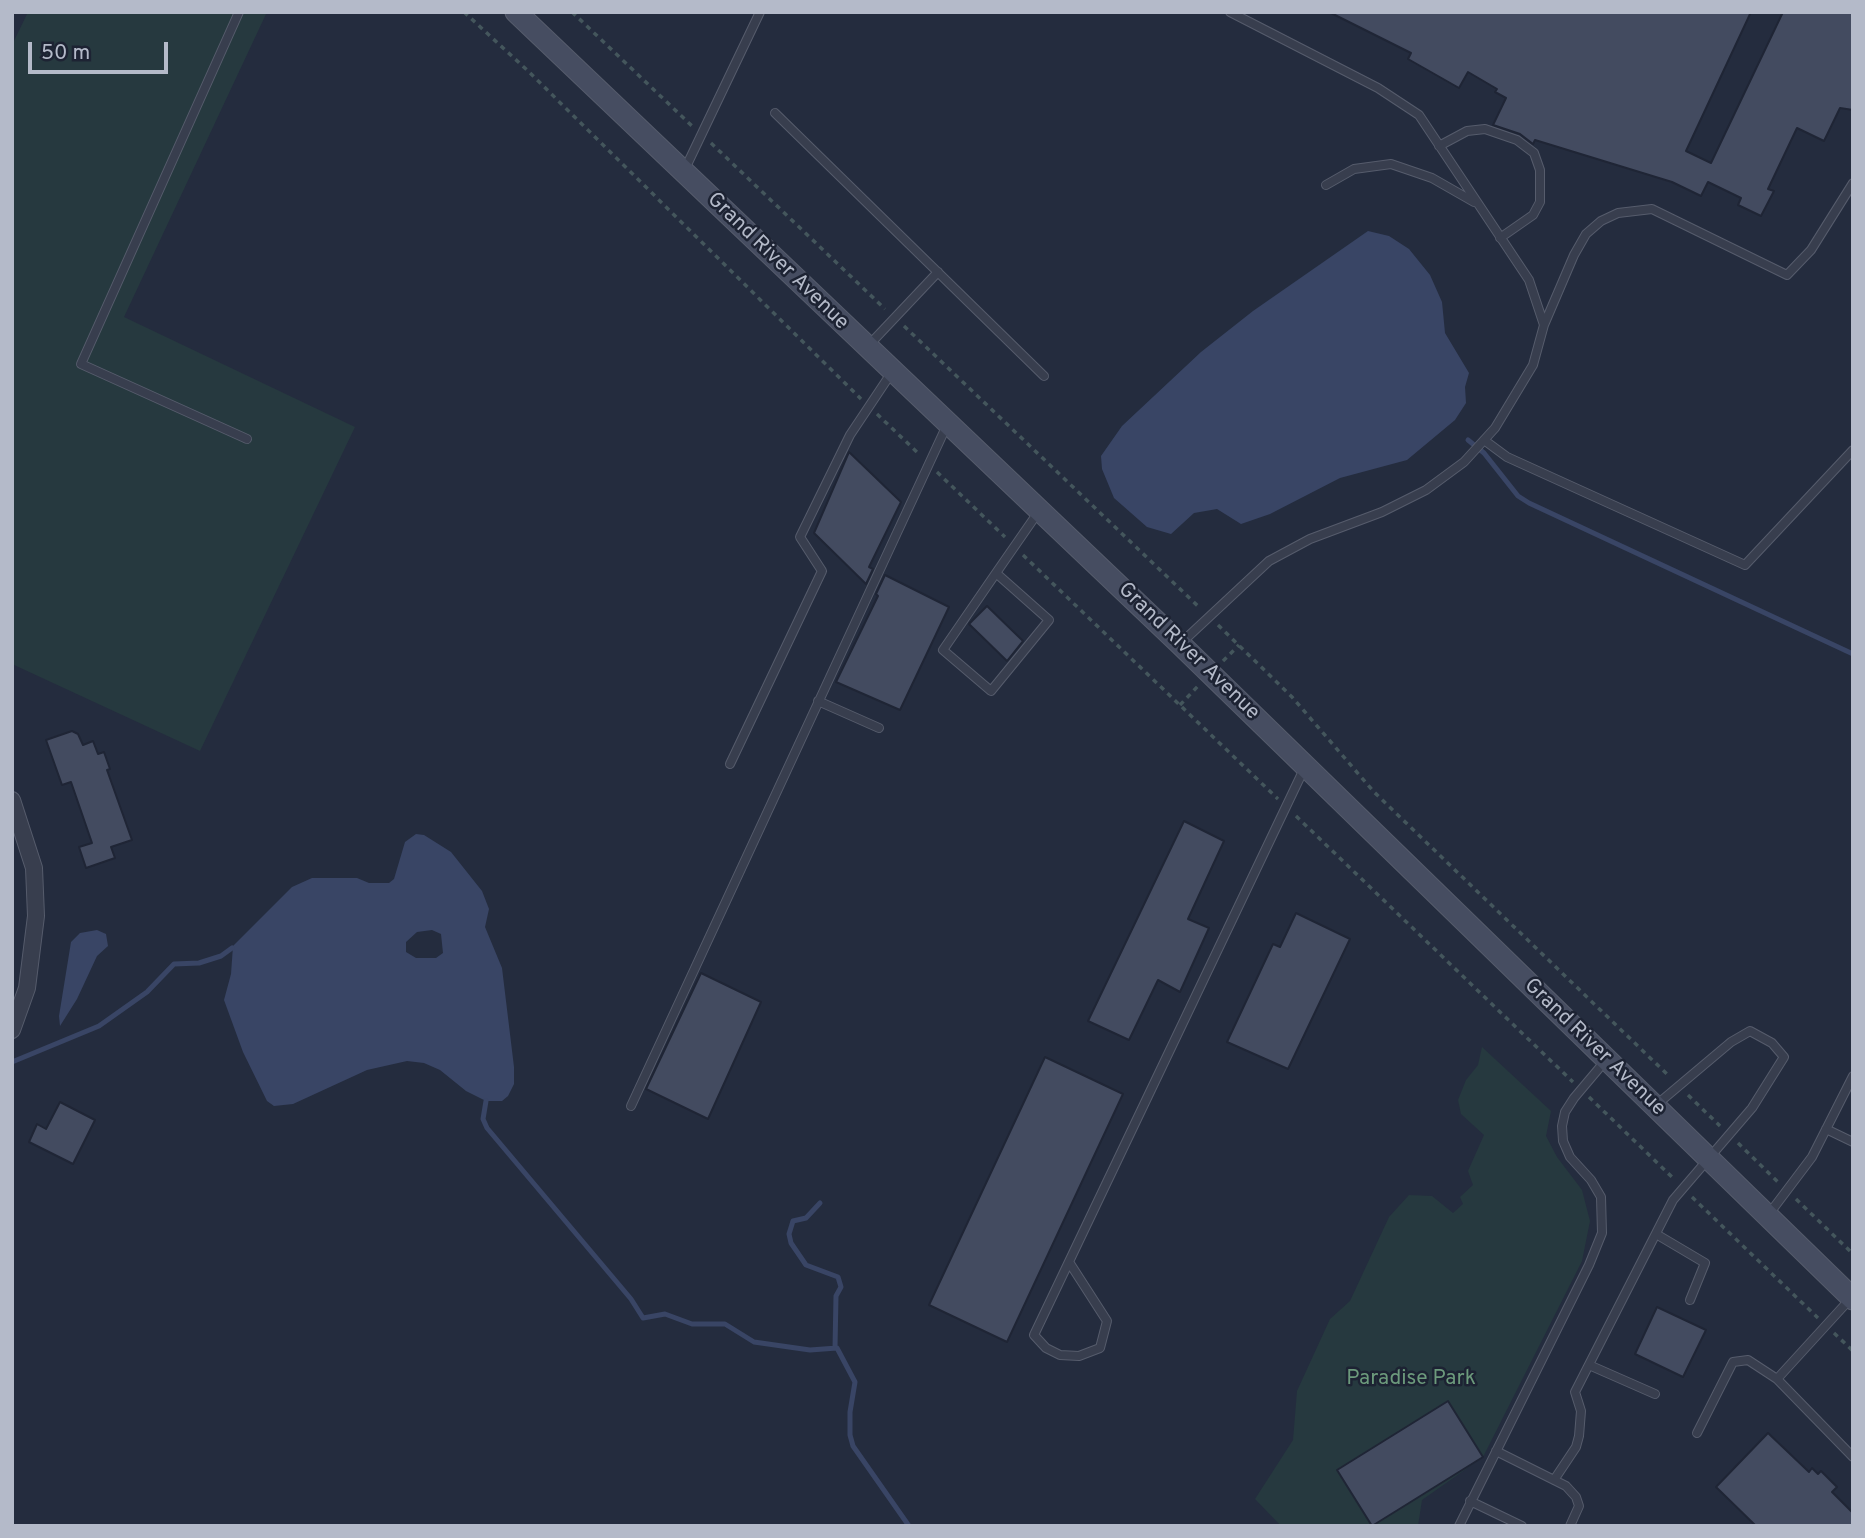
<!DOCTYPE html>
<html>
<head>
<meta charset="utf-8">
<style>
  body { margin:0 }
  #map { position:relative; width:1865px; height:1538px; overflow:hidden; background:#242c3e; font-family:Overpass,sans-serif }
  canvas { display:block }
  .frame { position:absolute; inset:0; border:14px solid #b4bac9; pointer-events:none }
  .scale { position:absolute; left:28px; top:42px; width:140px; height:32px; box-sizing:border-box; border:4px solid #b4bac9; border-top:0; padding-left:9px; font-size:21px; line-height:24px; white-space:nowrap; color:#b4bac9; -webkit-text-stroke:5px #1d2333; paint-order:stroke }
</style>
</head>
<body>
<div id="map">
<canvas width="1865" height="1538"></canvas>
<div class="frame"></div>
<div class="scale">50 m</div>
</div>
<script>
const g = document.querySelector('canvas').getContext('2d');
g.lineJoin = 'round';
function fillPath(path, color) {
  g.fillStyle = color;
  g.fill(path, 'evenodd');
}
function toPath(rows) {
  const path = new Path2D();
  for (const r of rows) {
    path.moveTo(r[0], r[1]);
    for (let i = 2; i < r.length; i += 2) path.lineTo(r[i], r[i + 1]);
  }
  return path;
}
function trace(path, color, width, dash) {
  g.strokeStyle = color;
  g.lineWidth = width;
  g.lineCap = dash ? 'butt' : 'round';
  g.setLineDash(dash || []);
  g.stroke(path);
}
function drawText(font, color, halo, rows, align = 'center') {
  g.font = font + ' Overpass,sans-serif';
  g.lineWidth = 5;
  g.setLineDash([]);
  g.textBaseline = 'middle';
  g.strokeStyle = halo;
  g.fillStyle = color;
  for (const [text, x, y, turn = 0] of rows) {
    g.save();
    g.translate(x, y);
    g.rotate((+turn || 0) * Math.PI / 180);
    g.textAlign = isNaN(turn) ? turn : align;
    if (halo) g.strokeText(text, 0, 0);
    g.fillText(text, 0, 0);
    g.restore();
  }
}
const green = toPath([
  [28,12,267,12,124,317,355,427,200,751,12,664,12,45],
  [1482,1047,1551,1111,1546,1136,1557,1157,1582,1190,1590,1221,1582,1261,1483,1457,1422,1500,1418,1526,1281,1526,1255,1499,1293,1440,1297,1391,1330,1319,1350,1301,1389,1217,1409,1195,1432,1196,1453,1213,1463,1204,1460,1197,1473,1185,1468,1171,1484,1135,1461,1114,1458,1100,1466,1080,1478,1065]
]);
const water = toPath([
  [1368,231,1389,236,1409,249,1430,275,1442,302,1445,333,1469,373,1465,387,1466,403,1455,420,1407,460,1340,478,1270,514,1241,524,1217,509,1194,513,1171,534,1147,527,1114,498,1102,469,1101,456,1122,426,1201,352,1253,311],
  [416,834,424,835,451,852,482,891,489,909,485,927,502,968,514,1067,514,1084,508,1096,502,1101,486,1101,466,1091,440,1070,424,1063,407,1061,367,1070,293,1104,274,1106,267,1101,243,1052,224,1000,231,974,233,946,292,887,312,878,357,878,369,883,389,883,394,879,405,842],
  [432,930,441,934,443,953,436,958,416,958,406,952,406,942,417,932],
  [97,930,106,934,108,946,97,956,77,999,60,1026,59,1016,71,942,80,933]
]);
const stream = toPath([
  [1468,440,1484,453,1518,496,1529,503,1853,654],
  [12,1062,99,1026,147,992,174,964,199,963,221,956,232,948],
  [486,1101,483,1119,487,1128,631,1299,643,1318,665,1314,692,1324,725,1324,754,1342,810,1350,837,1348,855,1382,850,1412,850,1435,853,1446,909,1526],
  [820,1203,806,1218,793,1221,789,1234,791,1243,806,1265,838,1277,841,1287,836,1296,835,1348]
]);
const building = toPath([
  [1329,12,1751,12,1686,151,1711,163,1783,12,1853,12,1853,110,1840,108,1824,141,1797,128,1768,189,1774,191,1761,216,1738,205,1741,198,1708,182,1701,196,1672,182,1535,140,1533,144,1520,134,1493,125,1506,98,1495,92,1497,89,1468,72,1459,88,1408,59,1411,53,1329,12],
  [849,452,901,502,869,567,873,569,866,584,814,533,849,452],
  [885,575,949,607,900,710,836,682,878,596,876,594,885,575],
  [987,606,1023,641,1007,661,969,624,987,606],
  [72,731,78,734,83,745,93,741,98,754,104,752,110,769,107,770,132,840,111,847,115,858,86,868,79,847,92,843,71,782,62,785,46,740,72,731],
  [1184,821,1224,841,1188,919,1209,928,1180,992,1158,980,1129,1040,1088,1021,1184,821],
  [1296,913,1350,939,1288,1069,1227,1042,1273,944,1280,947,1296,913],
  [701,973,761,1002,708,1119,646,1089,701,973],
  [1045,1057,1123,1094,1007,1342,929,1305,1045,1057],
  [60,1102,95,1120,73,1164,29,1142,37,1124,46,1129,60,1102],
  [1657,1307,1706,1330,1683,1377,1635,1354,1657,1307],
  [1448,1401,1483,1457,1372,1526,1337,1470,1448,1401],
  [1768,1433,1809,1472,1812,1468,1818,1474,1821,1471,1837,1487,1832,1492,1853,1513,1853,1526,1756,1526,1716,1487,1768,1433]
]);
const path = toPath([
  [464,12,527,70,861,399],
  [572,12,692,126],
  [711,143,885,309],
  [904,326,1200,608],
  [877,414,919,454],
  [937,472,1005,537],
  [1023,555,1278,799],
  [1218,625,1292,697,1374,792,1670,1077],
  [1223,661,1239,645],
  [1180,705,1198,686],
  [1296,816,1573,1082],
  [1688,1095,1720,1126],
  [1589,1097,1674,1179],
  [1738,1143,1778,1182],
  [1692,1197,1818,1318],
  [1796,1199,1853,1254],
  [1834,1333,1853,1351]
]);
const lane = toPath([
  [239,12,81,364,247,439],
  [775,113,1044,376],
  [1439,146,1467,131,1485,129,1517,140,1534,153,1540,170,1540,202,1533,215,1500,238],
  [684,171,760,12],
  [1326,185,1354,169,1391,164,1432,178,1474,202],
  [1544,325,1574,255,1586,234,1601,221,1618,213,1652,209,1787,275,1811,250,1853,183],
  [869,345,938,272],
  [1484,440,1507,457,1745,565,1853,450],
  [996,573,1049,620,991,691,943,650,996,573,1039,511],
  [1180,644,1269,561,1310,539,1382,512,1426,490,1464,462,1495,428,1533,365,1544,325,1529,280,1419,115,1378,88,1230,12],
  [818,701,879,728],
  [730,764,822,571,800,537,850,435,892,372],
  [631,1106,947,425],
  [1826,1129,1853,1142],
  [1769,1214,1812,1157,1853,1076],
  [1656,1234,1705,1263,1690,1300],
  [1069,1262,1107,1321,1100,1348,1079,1356,1060,1355,1046,1348,1034,1335,1304,769],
  [1851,1298,1777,1379,1853,1457],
  [1589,1365,1655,1394],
  [1697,1433,1733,1362,1748,1360,1777,1379],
  [1496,1451,1566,1486,1576,1497,1579,1506,1570,1526],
  [1554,1480,1576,1447,1579,1436,1581,1411,1575,1392,1673,1200,1752,1108,1784,1057,1772,1043,1750,1031,1731,1042,1655,1106],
  [1470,1501,1522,1526],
  [1459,1526,1589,1265,1602,1233,1601,1197,1591,1180,1570,1157,1563,1141,1562,1126,1565,1112,1574,1098,1606,1060]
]);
const street = toPath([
  [12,800,34,868,36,916,27,988,12,1030]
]);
const secondary = toPath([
  [516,12,1180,644,1853,1299]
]);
const streetNames = [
  ["Grand River Avenue",777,262,44],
  ["Grand River Avenue",1188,652,44],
  ["Grand River Avenue",1594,1048,44]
];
const parkNames = [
  ["Paradise Park",1411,1380]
];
fillPath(green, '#26393f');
fillPath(water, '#394565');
trace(stream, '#394565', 5);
fillPath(building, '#434b60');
trace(building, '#1f2535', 2);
trace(lane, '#565c6c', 10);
trace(street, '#565c6c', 18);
trace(secondary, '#565c6c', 23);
trace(path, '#44565c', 3.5, [5, 5]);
trace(lane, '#383e4e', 8);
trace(street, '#383e4e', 16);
trace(secondary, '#464d61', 21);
drawText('21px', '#b4bac9', '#1d2333', streetNames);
drawText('21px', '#6c9a7c', '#1d2333', parkNames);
</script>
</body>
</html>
